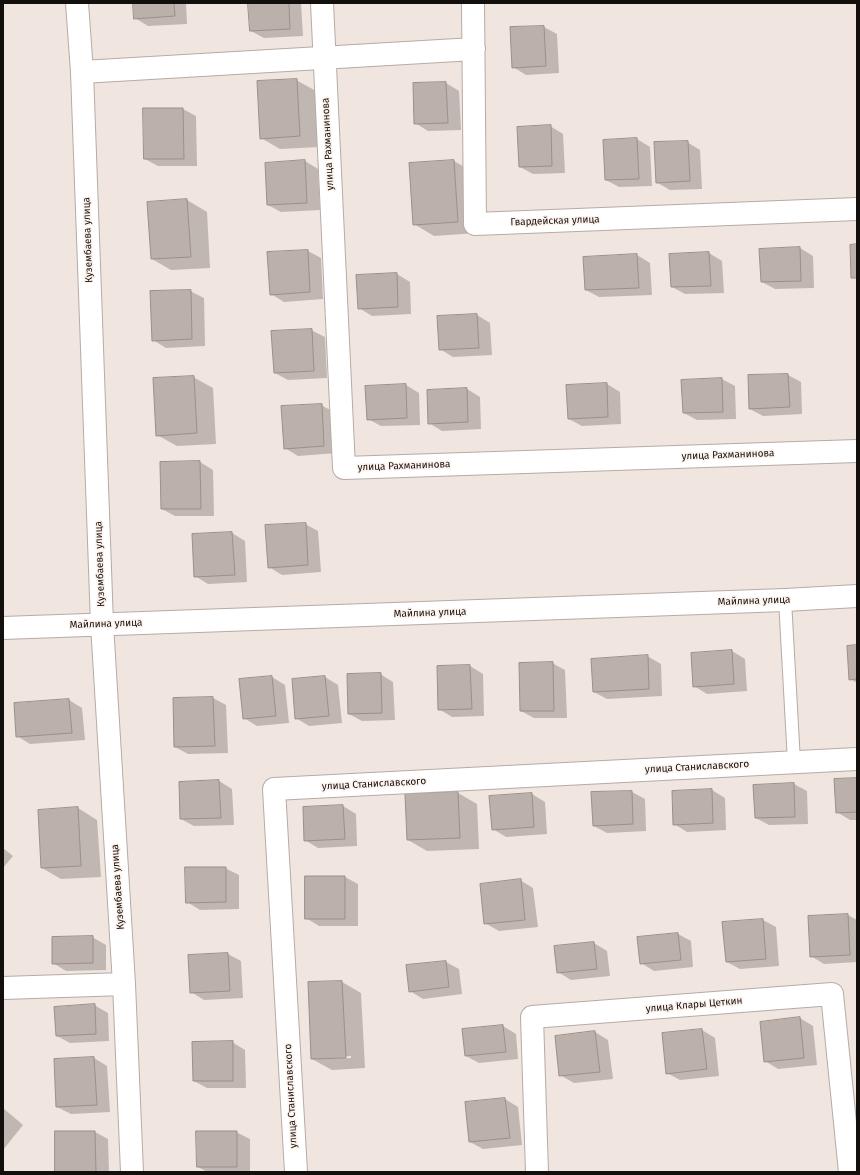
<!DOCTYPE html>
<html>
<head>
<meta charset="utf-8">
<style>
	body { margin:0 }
	#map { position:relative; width:860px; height:1175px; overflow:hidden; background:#f0e5df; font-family:"Fira Sans",sans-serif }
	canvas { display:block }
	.frame { position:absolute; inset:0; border:4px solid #130f0d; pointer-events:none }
</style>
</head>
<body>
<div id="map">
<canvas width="860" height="1175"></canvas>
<div class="frame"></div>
</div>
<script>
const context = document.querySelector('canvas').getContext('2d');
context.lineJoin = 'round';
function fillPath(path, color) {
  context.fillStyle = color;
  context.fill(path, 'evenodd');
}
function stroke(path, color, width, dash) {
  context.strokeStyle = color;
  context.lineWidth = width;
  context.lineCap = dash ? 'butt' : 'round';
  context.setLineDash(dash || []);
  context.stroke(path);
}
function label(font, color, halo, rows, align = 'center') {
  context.font = font + ' "Fira Sans",sans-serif';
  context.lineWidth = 3;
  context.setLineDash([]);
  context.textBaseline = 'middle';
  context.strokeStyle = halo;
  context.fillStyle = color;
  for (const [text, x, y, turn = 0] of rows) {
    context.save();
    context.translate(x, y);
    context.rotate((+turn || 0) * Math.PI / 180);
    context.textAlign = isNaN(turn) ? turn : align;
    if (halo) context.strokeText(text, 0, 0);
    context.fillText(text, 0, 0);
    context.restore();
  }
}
const shadow = new Path2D(`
	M134,3H186L187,24L148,26L135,18Z
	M249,3H301L303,36L264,38L251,31Z
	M544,27L557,34L559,73L526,75L513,67L511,28Z
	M296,80L316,91L319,147L280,149L261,138Z
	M446,83L459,91L461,130L428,131L415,123Z
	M183,109L196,116L197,166H158L145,159Z
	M550,126L563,134L565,173L533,174L520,167Z
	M637,139L650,147L652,186L619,187L606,180Z
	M687,142L700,150L702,189L670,190L656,182Z
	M305,161L318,169L320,210L281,212L268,205Z
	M454,161L473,172L477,233L434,236L414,224Z
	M187,200L207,212L210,268L171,270L152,259L148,203Z
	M800,248L813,256L814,288L775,289L762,282Z
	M308,251L321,258L323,299L284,302L271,294Z
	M709,253L722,261L724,293L685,294L672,287L670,255Z
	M637,255L650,263L652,295L599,297L586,290Z
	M397,274L410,282L411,314L372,316L359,308Z
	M190,291L204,298L205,346L166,348L153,340Z
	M477,315L490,323L492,355L453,357L440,349L438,317Z
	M311,330L325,337L327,378L288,380L275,373Z
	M788,375L801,382L802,414L763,416L750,409Z
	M193,377L213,388L216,444L177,446L157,435Z
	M722,379L735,386L736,419L697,420L684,413Z
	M607,384L620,392L621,424L582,426L569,419Z
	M406,385L419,393L420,425L381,426L368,419Z
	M467,389L480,397L481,429L442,431L429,423Z
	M321,405L334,412L337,453L298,456L285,448Z
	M200,462L213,470L214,516H175L162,509L161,463Z
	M305,524L318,531L321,572L282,575L269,567Z
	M232,533L245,541L247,582L208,584L195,576Z
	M857,646V683L850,679Z
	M732,651L745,659L747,691L707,694L694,686Z
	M647,656L661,664L662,696L607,699L594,692Z
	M552,663L565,670L567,718H534L521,711Z
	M470,666L483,674L484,716L452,717L439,709Z
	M380,674L393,682L395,720L362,721L349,714Z
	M272,677L285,685L289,723L257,726L244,718Z
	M325,677L338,685L342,723L309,726L296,718Z
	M213,698L226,705L228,753L188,754L175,747Z
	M69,700L82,708L85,740L30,744L17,736Z
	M857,779V820H850L837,812Z
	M219,781L232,789L234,825L194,826L181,819Z
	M794,784L807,791L808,824L769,825L756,818Z
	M712,790L725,798L726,830L687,832L674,824Z
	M632,792L645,799L646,831L607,833L594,826Z
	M458,793L477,804L479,849L427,851L408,840Z
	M532,794L545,802L547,834L506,837L493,829Z
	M343,806L356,814L357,846L318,848L305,840Z
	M78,808L97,820L101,877L61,879L42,868Z
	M3,848L13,856L3,868Z
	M225,868L239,875V909L200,910L187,902Z
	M345,877L358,884V926H319L306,918Z
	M520,880L533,888L538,927L499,931L485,923Z
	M848,915L857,920V962L824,964L811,956Z
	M763,920L776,927L779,966L740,969L727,962Z
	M678,934L691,941L693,967L654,971L641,963Z
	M92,937L106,945V970L66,971L53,963Z
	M594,943L607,951L610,976L571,980L558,972Z
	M228,954L241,961L243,998L204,1000L191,992Z
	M446,962L459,969L462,994L423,999L410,991Z
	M342,982L361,993L365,1068L332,1070L312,1059ZM351,1056V1058L330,1059V1057Z
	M94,1005L108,1013L109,1041L70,1043L57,1036Z
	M800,1018L813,1026L817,1065L778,1069L765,1061Z
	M503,1026L516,1034L518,1059L479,1063L466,1056Z
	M702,1030L715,1038L719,1076L680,1080L667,1073L663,1034Z
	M595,1032L608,1040L613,1079L574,1083L560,1075Z
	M232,1042L245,1050L246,1088H207L194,1081Z
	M94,1058L107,1066L110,1112L71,1114L57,1107Z
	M505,1099L518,1107L522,1145L483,1149L470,1142L466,1103Z
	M3,1108L23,1125L3,1150Z
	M95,1132L108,1139L109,1172H56Z
	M236,1132L250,1139V1172H207L198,1167Z`);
const building = new Path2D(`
	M133,3H174L175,16L134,19Z
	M248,3H289L290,29L250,31Z
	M544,26L546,66L512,68L510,27Z
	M297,79L300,136L260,139L257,81Z
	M446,82L448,123L414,124L413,83Z
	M143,108H183L184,159H144Z
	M551,125L552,166L519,167L517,127Z
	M637,138L639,179L605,180L603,140Z
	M688,141L690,181L656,183L654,142Z
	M305,160L307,203L267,205L265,163Z
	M454,160L458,222L413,225L409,163Z
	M187,199L191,257L151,259L147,202Z
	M857,244V278H851L850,245Z
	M800,247L801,281L761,282L759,249Z
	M308,250L310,292L270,295L267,252Z
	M709,252L711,286L671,287L669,254Z
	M637,254L639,288L585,290L583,257Z
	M397,273L398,307L358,309L356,275Z
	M191,290L192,339L152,341L150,291Z
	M477,314L479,348L439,350L437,316Z
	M312,329L314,371L274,373L271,331Z
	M788,374L790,407L749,409L748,375Z
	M194,376L197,433L156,436L153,378Z
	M722,378L723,412L683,413L681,380Z
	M607,383L608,417L568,419L566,385Z
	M406,384L407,418L367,420L365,386Z
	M467,388L468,422L428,424L427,390Z
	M322,404L324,446L284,449L281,406Z
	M200,461L201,509H161L160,462Z
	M306,523L308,565L268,568L265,525Z
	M232,532L235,575L194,577L192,534Z
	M857,645V679L849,680L847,646Z
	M732,650L734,684L693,687L691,653Z
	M648,655L649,689L593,692L591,659Z
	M553,662L554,711H520L519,663Z
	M470,665L472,709L438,710L437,666Z
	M381,673L382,713L348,714L347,674Z
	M272,676L276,716L243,719L239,679Z
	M325,676L329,716L295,719L292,679Z
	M213,697L215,746L174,747L173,698Z
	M69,699L72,733L16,737L14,703Z
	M857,778V812L836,813L834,779Z
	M219,780L221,818L180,819L179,782Z
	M794,783L795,817L755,818L753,785Z
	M712,789L713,823L673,825L672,791Z
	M632,791L633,824L593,826L591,792Z
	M458,792L460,838L407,840L405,794Z
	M532,793L534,827L492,830L489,796Z
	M343,805L345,839L304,841L303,807Z
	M78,807L81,866L41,868L38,810Z
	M185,867H226V902L186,903Z
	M305,876H345V919H305Z
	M521,879L525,920L484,924L480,884Z
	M848,914L850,955L810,957L808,916Z
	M763,919L766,959L726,962L722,922Z
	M678,933L681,960L640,964L637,937Z
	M93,936V963L52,964V937Z
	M594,942L597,969L557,973L554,946Z
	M228,953L230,991L190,993L188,955Z
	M446,961L449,987L409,992L406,965Z
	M342,981L346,1058L311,1059L308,982Z
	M95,1004L96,1034L56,1036L54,1007Z
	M800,1017L804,1058L764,1062L760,1022Z
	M503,1025L506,1052L465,1056L462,1029Z
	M702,1029L707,1069L666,1074L662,1033Z
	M595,1031L600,1072L559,1076L555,1036Z
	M233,1041V1081H193L192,1042Z
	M94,1057L97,1105L56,1107L54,1059Z
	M505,1098L510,1138L469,1142L465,1102Z
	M55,1131H95L96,1172H55Z
	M196,1131H237V1167H197Z`);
const service = new Path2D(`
	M785,600L794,762`);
const minor = new Path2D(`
	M322,3L344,468L857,451
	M473,3L475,224L857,209
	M82,72L474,49
	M102,624L124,984L132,1172
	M3,988L124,984
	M296,1172L274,789L857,759
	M537,1172L532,1017L832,994L850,1172`);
const tertiary = new Path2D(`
	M77,3L82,72L102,624`);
const secondary = new Path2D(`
	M3,628L785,600L857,596`);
const streetNames = [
	["улица Рахманинова",328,144,-93],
	["Гвардейская улица",555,221,-2],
	["Кузембаева улица",88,240,-92],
	["улица Рахманинова",728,455,-2],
	["улица Рахманинова",404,466,-2],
	["Кузембаева улица",100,564,-92],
	["Майлина улица",754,601,-2],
	["Майлина улица",430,613,-2],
	["Майлина улица",106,624,-2],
	["улица Станиславского",697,767,-3],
	["улица Станиславского",374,784,-3],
	["Кузембаева улица",118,887,-94],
	["улица Клары Цеткин",694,1005,-5],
	["улица Станиславского",291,1096,-93]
];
fillPath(shadow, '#0003');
fillPath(building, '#bbb0aa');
stroke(building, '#9a8f8a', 1);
stroke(service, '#b6aba5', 14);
stroke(minor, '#b6aba5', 24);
stroke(tertiary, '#b6aba5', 24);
stroke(secondary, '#b6aba5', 24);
stroke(service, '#fff', 12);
stroke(minor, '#fff', 22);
stroke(tertiary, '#fff', 22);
stroke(secondary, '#fff', 22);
label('10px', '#130f0d', '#fef2ec', streetNames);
</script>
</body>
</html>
